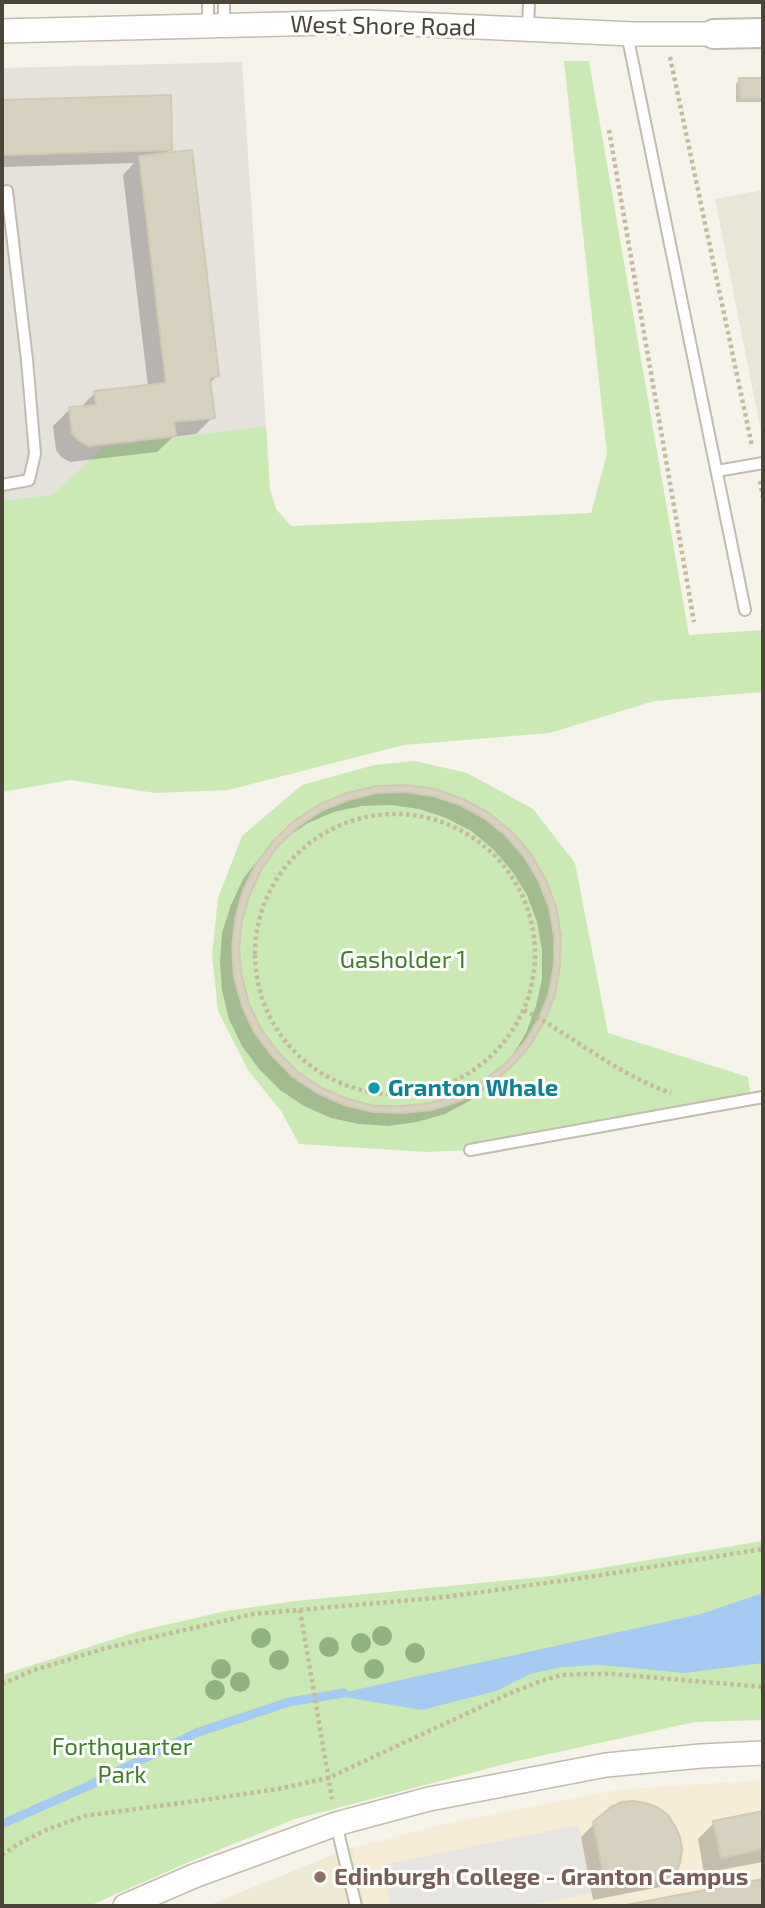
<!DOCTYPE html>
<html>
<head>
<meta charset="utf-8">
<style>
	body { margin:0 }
	#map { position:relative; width:765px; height:1908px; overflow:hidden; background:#f5f3ea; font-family:"Exo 2",sans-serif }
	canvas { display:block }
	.frame { position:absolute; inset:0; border:4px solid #4a4538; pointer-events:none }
</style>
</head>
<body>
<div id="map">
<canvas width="765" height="1908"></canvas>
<div class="frame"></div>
</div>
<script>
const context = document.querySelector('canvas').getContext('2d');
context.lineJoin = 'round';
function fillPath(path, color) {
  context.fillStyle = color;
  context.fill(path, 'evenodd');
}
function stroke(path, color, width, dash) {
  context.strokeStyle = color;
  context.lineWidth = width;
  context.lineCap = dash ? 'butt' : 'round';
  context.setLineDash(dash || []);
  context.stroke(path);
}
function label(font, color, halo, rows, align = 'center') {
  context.font = font + ' "Exo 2",sans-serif';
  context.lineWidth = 6;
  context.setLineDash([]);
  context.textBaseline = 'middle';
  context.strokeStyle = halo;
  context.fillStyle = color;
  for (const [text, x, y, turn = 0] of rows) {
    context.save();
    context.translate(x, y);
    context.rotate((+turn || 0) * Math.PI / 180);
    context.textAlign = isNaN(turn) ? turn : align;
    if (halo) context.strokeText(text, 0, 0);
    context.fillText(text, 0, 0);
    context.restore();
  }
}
const residential = new Path2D(`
	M763,190V442L715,199Z`);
const commercial = new Path2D(`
	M763,1780V1906H365L353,1848L449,1823L615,1790Z`);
const industrial = new Path2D(`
	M242,62L270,489L2,511V68Z`);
const education = new Path2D(`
	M353,1847L365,1906H207Z`);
const green = new Path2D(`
	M564,61H589L689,635L763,630V692L654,701L550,733L404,745L228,790L155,793L70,780L2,792V501L52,495L104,447L266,426L270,489L276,509L291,526L591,513L607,454Z
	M415,761L467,773L533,809L575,863L608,1033L748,1077L751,1099L470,1150L427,1152L299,1144L281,1111L248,1070L218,1011L212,955L218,898L242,836L302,785L374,765Z
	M763,1541V1720L695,1722L513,1762L295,1819L194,1860L89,1906H2V1675L139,1631L226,1611L295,1601L552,1576Z`);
const parking = new Path2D(`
	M578,1825L592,1893L526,1906H391L382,1865Z`);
const water = new Path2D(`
	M763,1593V1663L684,1673L601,1665L562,1667L530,1674L496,1691L422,1710L332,1695L701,1614Z`);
const shadow = new Path2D(`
	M740,80H763V102H736V84Z
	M169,97L171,149L165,155L217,376L209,384L213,417L196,434L173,437L157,452L70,462L61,457L56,450L53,426L70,409L80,408L95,393L148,387L123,175L134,163L2,167V102Z
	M406,787L462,800L511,833L554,908L559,966L543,1021L508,1068L494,1082L471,1100L445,1114L417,1122L388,1126L359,1124L331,1118L304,1106L280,1090L259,1069L242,1046L229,1019L222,991L220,962L222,933L231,905L243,879L261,856L296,821L348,794ZM391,805L419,809L446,818L471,831L493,849L512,871L527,895L537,922L542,950V979L536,1006L526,1033L511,1058L501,1069L484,1083L459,1096L432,1104L403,1108L375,1107L347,1101L321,1089L297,1073L276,1054L260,1030L247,1004L240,977L237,949L240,920L248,893L261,867L284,839L308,823L334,812L362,806Z
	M763,1813V1862L704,1873L698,1839L714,1823Z
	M594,1824L673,1874L660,1887L593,1900L581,1837Z
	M763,1881V1906H630Z`);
const stream = new Path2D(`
	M2,1824L88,1786L196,1733L289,1702L344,1693`);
const building = new Path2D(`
	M739,78H763V99H740Z
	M171,95L172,150L2,155V100Z
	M192,150L219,376L210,378L215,418L174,422L176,436L88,446L78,440L72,433L69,407L96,405L94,391L166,383L139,156Z
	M406,785L435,789L463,799L489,813L512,832L531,854L546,880L556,907L561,936L560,966L555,995L544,1022L529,1047L509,1069L486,1087L460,1101L432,1110L402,1113L373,1112L344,1105L317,1093L293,1077L272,1056L254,1032L242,1006L234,977L232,948L235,919L243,890L256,864L274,840L295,820L320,804L347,793L376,786ZM405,792L433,796L460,805L484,818L506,836L525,858L539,882L549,908L554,936V964L549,992L539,1018L524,1043L505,1064L483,1081L458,1094L431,1103L403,1106H375L348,1099L322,1088L298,1072L278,1052L261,1029L249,1004L242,977L239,949L242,921L250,894L262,868L279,845L299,826L323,810L349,800L376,793Z
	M634,1801L645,1803L657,1807L668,1815L675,1826L680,1837L682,1850L680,1863L675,1875L606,1888L593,1822L611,1807L622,1802Z
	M763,1811V1849L721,1858L713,1821Z
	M763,1879V1906H621Z`);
const path = new Path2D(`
	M670,57L752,446
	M609,130L694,622
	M760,481L763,498
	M255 954a140 140 0 1 1 280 0a140 140 0 1 1-280 0Z
	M524,1010C573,1036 618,1075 671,1093
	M300,1610L332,1799
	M2,1684L34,1670L103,1649L253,1614L446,1597L589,1577L763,1549
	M2,1855L18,1844L46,1830L84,1816L203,1800L278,1789L328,1778L513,1692L541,1681L562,1675L584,1674H612L648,1677L763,1687`);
const service = new Path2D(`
	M208,2V26
	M224,2V26
	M528,30L529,2
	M627,34L745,610
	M717,471L763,463
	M2,485L29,480L35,454L27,360L7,191
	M470,1150L763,1097
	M336,1824L356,1906`);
const minor = new Path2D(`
	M2,31L366,22L633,34H714
	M125,1906L194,1876L336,1824L429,1799L606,1765L701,1756L763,1753`);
const tertiary = new Path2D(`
	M714,34L763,33`);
const trees = [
	[382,1636],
	[261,1638],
	[361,1643],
	[329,1647],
	[415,1653],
	[279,1660],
	[221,1669],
	[374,1669],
	[240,1682],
	[215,1690]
];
const markers = [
	[374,1088,7,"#0f9aa8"],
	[320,1877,7,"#8d6e63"]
];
const streetNames = [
	["West Shore Road",383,26,1]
];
const parkNames = [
	["Gasholder 1",403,960],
	["Forthquarter",122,1747],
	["Park",122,1775]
];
const cultureNames = [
	["Granton Whale",388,1088]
];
const educationNames = [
	["Edinburgh College - Granton Campus",334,1877]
];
fillPath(residential, '#e9e6d8');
fillPath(commercial, '#f7edd6');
fillPath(industrial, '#e5e2db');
fillPath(education, '#efead4');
fillPath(green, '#cbeab3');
fillPath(parking, '#e7e5e2');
fillPath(water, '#a6cbf2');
fillPath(shadow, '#0003');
stroke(stream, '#a6cbf2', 9);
fillPath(building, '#d7d1bf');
stroke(building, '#d2c9b2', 2);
stroke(service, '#c1bcac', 14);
stroke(minor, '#c1bcac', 26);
stroke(tertiary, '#c1bcac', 32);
stroke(path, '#c3ba9d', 4.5, [3.5, 3.5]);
stroke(service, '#fff', 10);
stroke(minor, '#fff', 23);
stroke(tertiary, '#fff', 28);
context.fillStyle = '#91b380';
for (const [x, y] of trees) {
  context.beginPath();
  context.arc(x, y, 10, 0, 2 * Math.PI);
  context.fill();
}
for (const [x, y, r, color] of markers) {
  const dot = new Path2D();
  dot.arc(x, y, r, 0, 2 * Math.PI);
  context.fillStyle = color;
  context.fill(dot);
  stroke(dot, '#fff', 2.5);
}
label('24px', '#4a4538', '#fff', streetNames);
label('24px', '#3f7e29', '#fff', parkNames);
label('bold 24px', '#0d838f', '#fff', cultureNames, 'left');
label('bold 24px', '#785e54', '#fff', educationNames, 'left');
</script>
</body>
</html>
